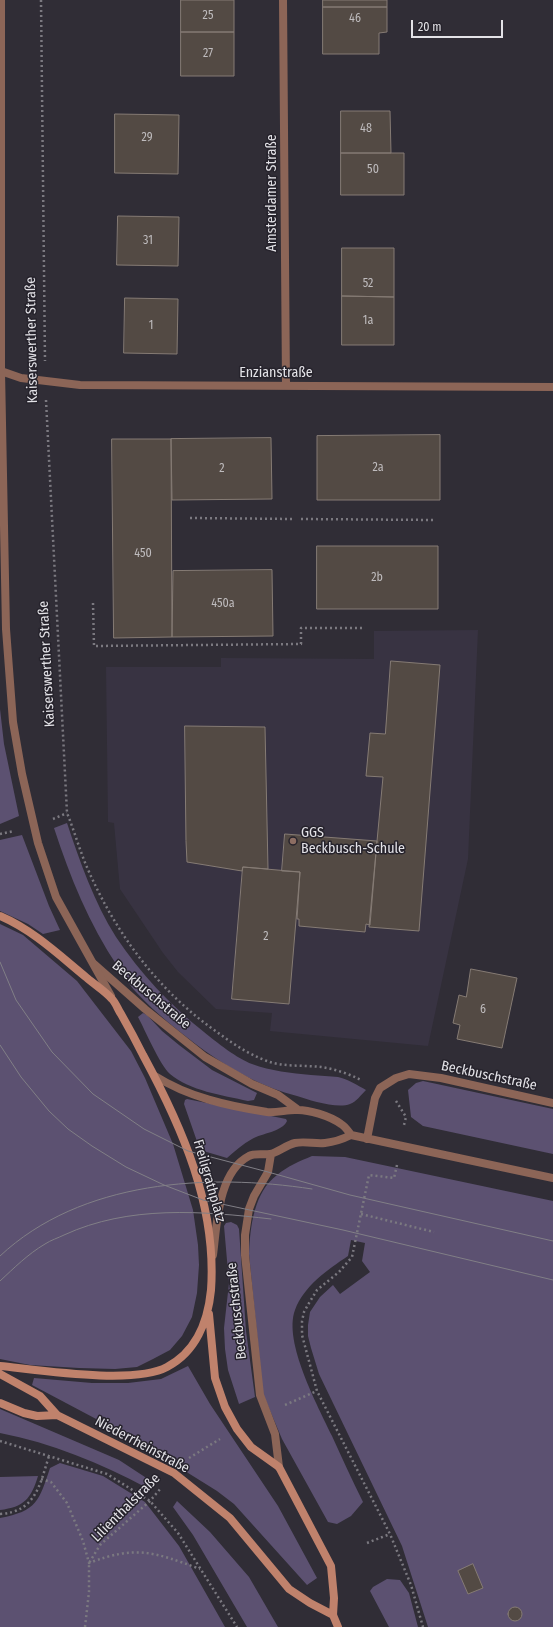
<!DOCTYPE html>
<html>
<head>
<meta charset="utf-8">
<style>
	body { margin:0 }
	#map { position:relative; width:553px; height:1627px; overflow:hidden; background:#302d36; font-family:"Fira Sans Condensed",sans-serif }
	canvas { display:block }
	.scale { position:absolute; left:411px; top:20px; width:92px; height:18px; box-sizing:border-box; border:2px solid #e3e2e7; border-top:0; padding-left:5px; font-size:12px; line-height:14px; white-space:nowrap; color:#e3e2e7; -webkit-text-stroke:3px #26232c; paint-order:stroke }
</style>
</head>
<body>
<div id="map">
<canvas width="553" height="1627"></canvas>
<div class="scale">20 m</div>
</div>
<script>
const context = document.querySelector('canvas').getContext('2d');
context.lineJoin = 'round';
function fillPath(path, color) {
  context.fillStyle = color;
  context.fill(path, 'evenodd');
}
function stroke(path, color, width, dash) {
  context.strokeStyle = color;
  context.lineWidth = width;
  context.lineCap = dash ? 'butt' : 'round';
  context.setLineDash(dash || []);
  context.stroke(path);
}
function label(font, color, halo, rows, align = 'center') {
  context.font = font + ' "Fira Sans Condensed",sans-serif';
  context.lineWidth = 3;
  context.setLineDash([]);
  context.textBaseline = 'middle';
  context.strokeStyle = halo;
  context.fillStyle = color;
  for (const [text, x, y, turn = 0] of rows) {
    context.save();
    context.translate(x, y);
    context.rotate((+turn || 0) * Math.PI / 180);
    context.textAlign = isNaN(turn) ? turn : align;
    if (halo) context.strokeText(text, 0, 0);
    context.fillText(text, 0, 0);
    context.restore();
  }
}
const built = new Path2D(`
	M478,630L468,859L428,1046L270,1031L272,1013L216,1009L178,972L163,953L120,889L114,823L108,822L106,667H221V658L374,659V631Z`);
const green = new Path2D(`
	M0,709L4,744L19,816L0,824Z
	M67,823C80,862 94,902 116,937C140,973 170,1005 204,1032C216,1042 238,1059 252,1064C271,1071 291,1073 311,1075C320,1076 330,1076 338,1077C348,1079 357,1085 366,1090C361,1095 356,1102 350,1104C337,1109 309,1100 297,1096C264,1088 232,1070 205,1051C181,1033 156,1014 136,992C129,985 124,975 118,967C89,924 70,877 54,828Z
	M22,835L49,906L60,930L43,934L28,924L0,911V840Z
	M0,924L23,935L77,981L131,1051L145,1078L173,1144L193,1210L198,1245L199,1265L197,1293L192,1317L182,1336L170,1350L153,1359L137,1367L115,1369L79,1368L30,1365L0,1359Z
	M143,1013L147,1015L162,1031L179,1045L212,1070L257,1093L254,1100L248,1101C222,1095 190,1091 170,1074C160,1065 145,1030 138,1017Z
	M423,1081L553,1109V1154L423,1126L411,1117L408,1090L416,1083Z
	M187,1099L286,1119L287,1121C282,1132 262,1133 252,1139C243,1144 235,1151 227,1158L200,1150L184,1104L185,1100Z
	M312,1156L345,1157L553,1201V1627H428L402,1546L319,1374L311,1348L308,1336V1325L310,1312L320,1297L333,1285L340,1294L370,1272L362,1261L365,1243L351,1240L348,1256C327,1270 304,1286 295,1310C283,1342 318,1406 332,1436C342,1458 352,1480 363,1502L351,1516L337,1524L328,1522L282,1439L263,1394L249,1254C250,1227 254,1192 277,1175C288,1166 300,1161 312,1156Z
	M231,1222L237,1225L239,1229L246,1331L255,1397L239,1404L228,1370L225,1349L224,1328L229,1283L224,1226L226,1223Z
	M188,1366L210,1404L278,1506L317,1578L307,1585L234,1504L217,1491L132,1438L32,1385L34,1378L92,1383H128L161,1379Z
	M0,1409L119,1460L151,1481L147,1488C100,1463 52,1443 0,1433Z
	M60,1463L103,1476L145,1502L179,1546L225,1627H0V1518C37,1511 39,1501 50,1468Z
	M38,1476C31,1499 24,1507 0,1510V1477Z
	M177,1501L210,1532L249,1577L278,1627H247L193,1535L173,1507Z
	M387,1579L400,1580L409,1593L418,1627H389L370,1591L373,1587Z`);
const building = new Path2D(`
	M181,0H234V32H181Z
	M323,0H387V7H323Z
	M323,7H387V32L379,33V54H323Z
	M181,32H234V76H181Z
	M341,111H390L391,153H341Z
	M115,114L179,115L178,174L115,173Z
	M341,153H404V195H341Z
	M118,216L179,217L178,266L117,265Z
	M342,248H394V297L342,296Z
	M342,296L394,297V345H342Z
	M125,298L178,299L177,354L124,353Z
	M440,435V500H317V436Z
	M271,438L272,499L172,500L171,439Z
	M112,439H171L172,637L114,638Z
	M317,546H438V609H317Z
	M272,570L273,636L172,637L173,571Z
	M391,661L440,665L419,931L369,927L383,777L366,776L370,733L385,734Z
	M185,726L265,727L268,869L243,867L242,871L187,862L186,841Z
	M285,834L377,841L370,925L366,924L365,932L299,926V919H297L300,872L282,871Z
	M243,867L300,872L289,1004L232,999Z
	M471,969L517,978L502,1048L457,1039L460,1025L453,1023L459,995L466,997Z
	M473,1564L483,1588L468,1594L458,1571Z
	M508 1614a7 7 0 1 1 14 0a7 7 0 1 1-14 0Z`);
const path = new Path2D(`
	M41,0L45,361
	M46,400L67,813C74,830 79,848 86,865C113,928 153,985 210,1027C228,1040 245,1053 267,1061C283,1067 303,1065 321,1067C335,1069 349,1074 361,1080
	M190,518L295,519
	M301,519L435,520
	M93,603L94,646L301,644V628H365
	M53,819L67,813
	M0,834L14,831
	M396,1101L406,1117L404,1125
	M397,1165L394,1178L369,1175L352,1257L339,1272L317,1290L309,1303L304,1312L302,1321V1335L317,1391L390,1534L411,1585L423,1627
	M361,1214L434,1232
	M285,1405L317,1391
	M0,1441L107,1474L150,1501L178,1533L237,1627
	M189,1458L220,1439
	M41,1479L51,1482L67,1503L83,1541L89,1563C136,1545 154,1552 200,1569
	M0,1514C36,1512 40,1484 49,1456
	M367,1543L390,1534
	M85,1627L89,1592V1563L100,1545L150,1501L161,1488`);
const minor = new Path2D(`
	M283,0L286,386
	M1,371L21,378L80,385L553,387
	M94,964L145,1009L205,1057L252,1084L278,1095L297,1109
	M155,1076C188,1097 228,1106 267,1112C276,1113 286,1110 295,1110C308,1109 330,1116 341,1124C345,1126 348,1131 351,1135
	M367,1139L375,1098L380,1088L396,1078L409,1074L441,1078L553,1103
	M271,1154L268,1172L254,1196L249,1209L245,1235V1255L260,1395L275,1434L279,1467
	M213,1255C217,1224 218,1172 249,1156C254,1153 263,1155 270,1154C277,1153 286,1145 295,1143C305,1141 315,1144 325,1143C334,1142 343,1139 351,1135L553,1178`);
const tertiary = new Path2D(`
	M1,0V371L6,629L13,722L22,774L38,843L56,897L111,996`);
const secondary = new Path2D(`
	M0,916C33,930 60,956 87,978C95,985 105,991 112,999C116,1003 118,1010 121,1014C129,1028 136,1041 143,1055C182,1127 217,1206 211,1290C208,1321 196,1352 167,1367C134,1385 39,1370 0,1366
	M209,1314L215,1378L225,1407L237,1429L251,1447L279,1467L331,1566L334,1598L333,1615L338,1627
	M0,1374L40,1396L57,1415L174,1473L230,1518L289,1589L310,1603L333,1615
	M0,1403L24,1413L37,1416L57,1415`);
const tram = new Path2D(`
	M0,962L16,1000L52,1052L93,1094L144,1129L188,1151L268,1172L350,1195L553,1241
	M0,1045L21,1077L49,1111L68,1129L92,1146L126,1167L164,1185L203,1200L343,1230L553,1280
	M0,1256C81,1180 208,1173 312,1189
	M0,1281C14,1268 28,1254 45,1244C51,1240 58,1238 64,1235C129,1205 202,1211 271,1219`);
const markers = [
	[293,841,4,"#8d6e63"]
];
const numberNames = [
	["25",208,16],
	["46",355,19],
	["27",208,54],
	["48",366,129],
	["29",147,138],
	["50",373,170],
	["31",148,241],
	["52",368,284],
	["1a",368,321],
	["1",151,326],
	["2a",378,468],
	["2",222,469],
	["450",143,554],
	["2b",377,578],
	["450a",223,604],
	["2",266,937],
	["6",483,1010]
];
const streetNames = [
	["Amsterdamer Straße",272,193,-90],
	["Kaiserswerther Straße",32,340,-91],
	["Enzianstraße",276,373],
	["Kaiserswerther Straße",47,664,-93],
	["Beckbuschstraße",151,995,40],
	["Beckbuschstraße",489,1076,12],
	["Freiligrathplatz",209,1181,74],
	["Beckbuschstraße",237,1311,-96],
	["Niederrheinstraße",142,1445,28],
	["Lilienthalstraße",126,1508,-45]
];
const poiNames = [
	["GGS",301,833],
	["Beckbusch-Schule",301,849]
];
fillPath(built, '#383342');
fillPath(green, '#5c5171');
fillPath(building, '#534a44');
stroke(building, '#857b74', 1);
stroke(path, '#7b7980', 2.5, [2, 3]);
stroke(minor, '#8c6557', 8);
stroke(tertiary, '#8c6557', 8);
stroke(secondary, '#c0826c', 8);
stroke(tram, '#817f86', 1);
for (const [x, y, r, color] of markers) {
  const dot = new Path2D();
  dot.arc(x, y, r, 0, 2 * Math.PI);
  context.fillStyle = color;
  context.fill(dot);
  stroke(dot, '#26232c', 1.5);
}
label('12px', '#bfbcbe', null, numberNames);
label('14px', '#e3e2e7', '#26232c', streetNames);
label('14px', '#e3e2e7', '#26232c', poiNames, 'left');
</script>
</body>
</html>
